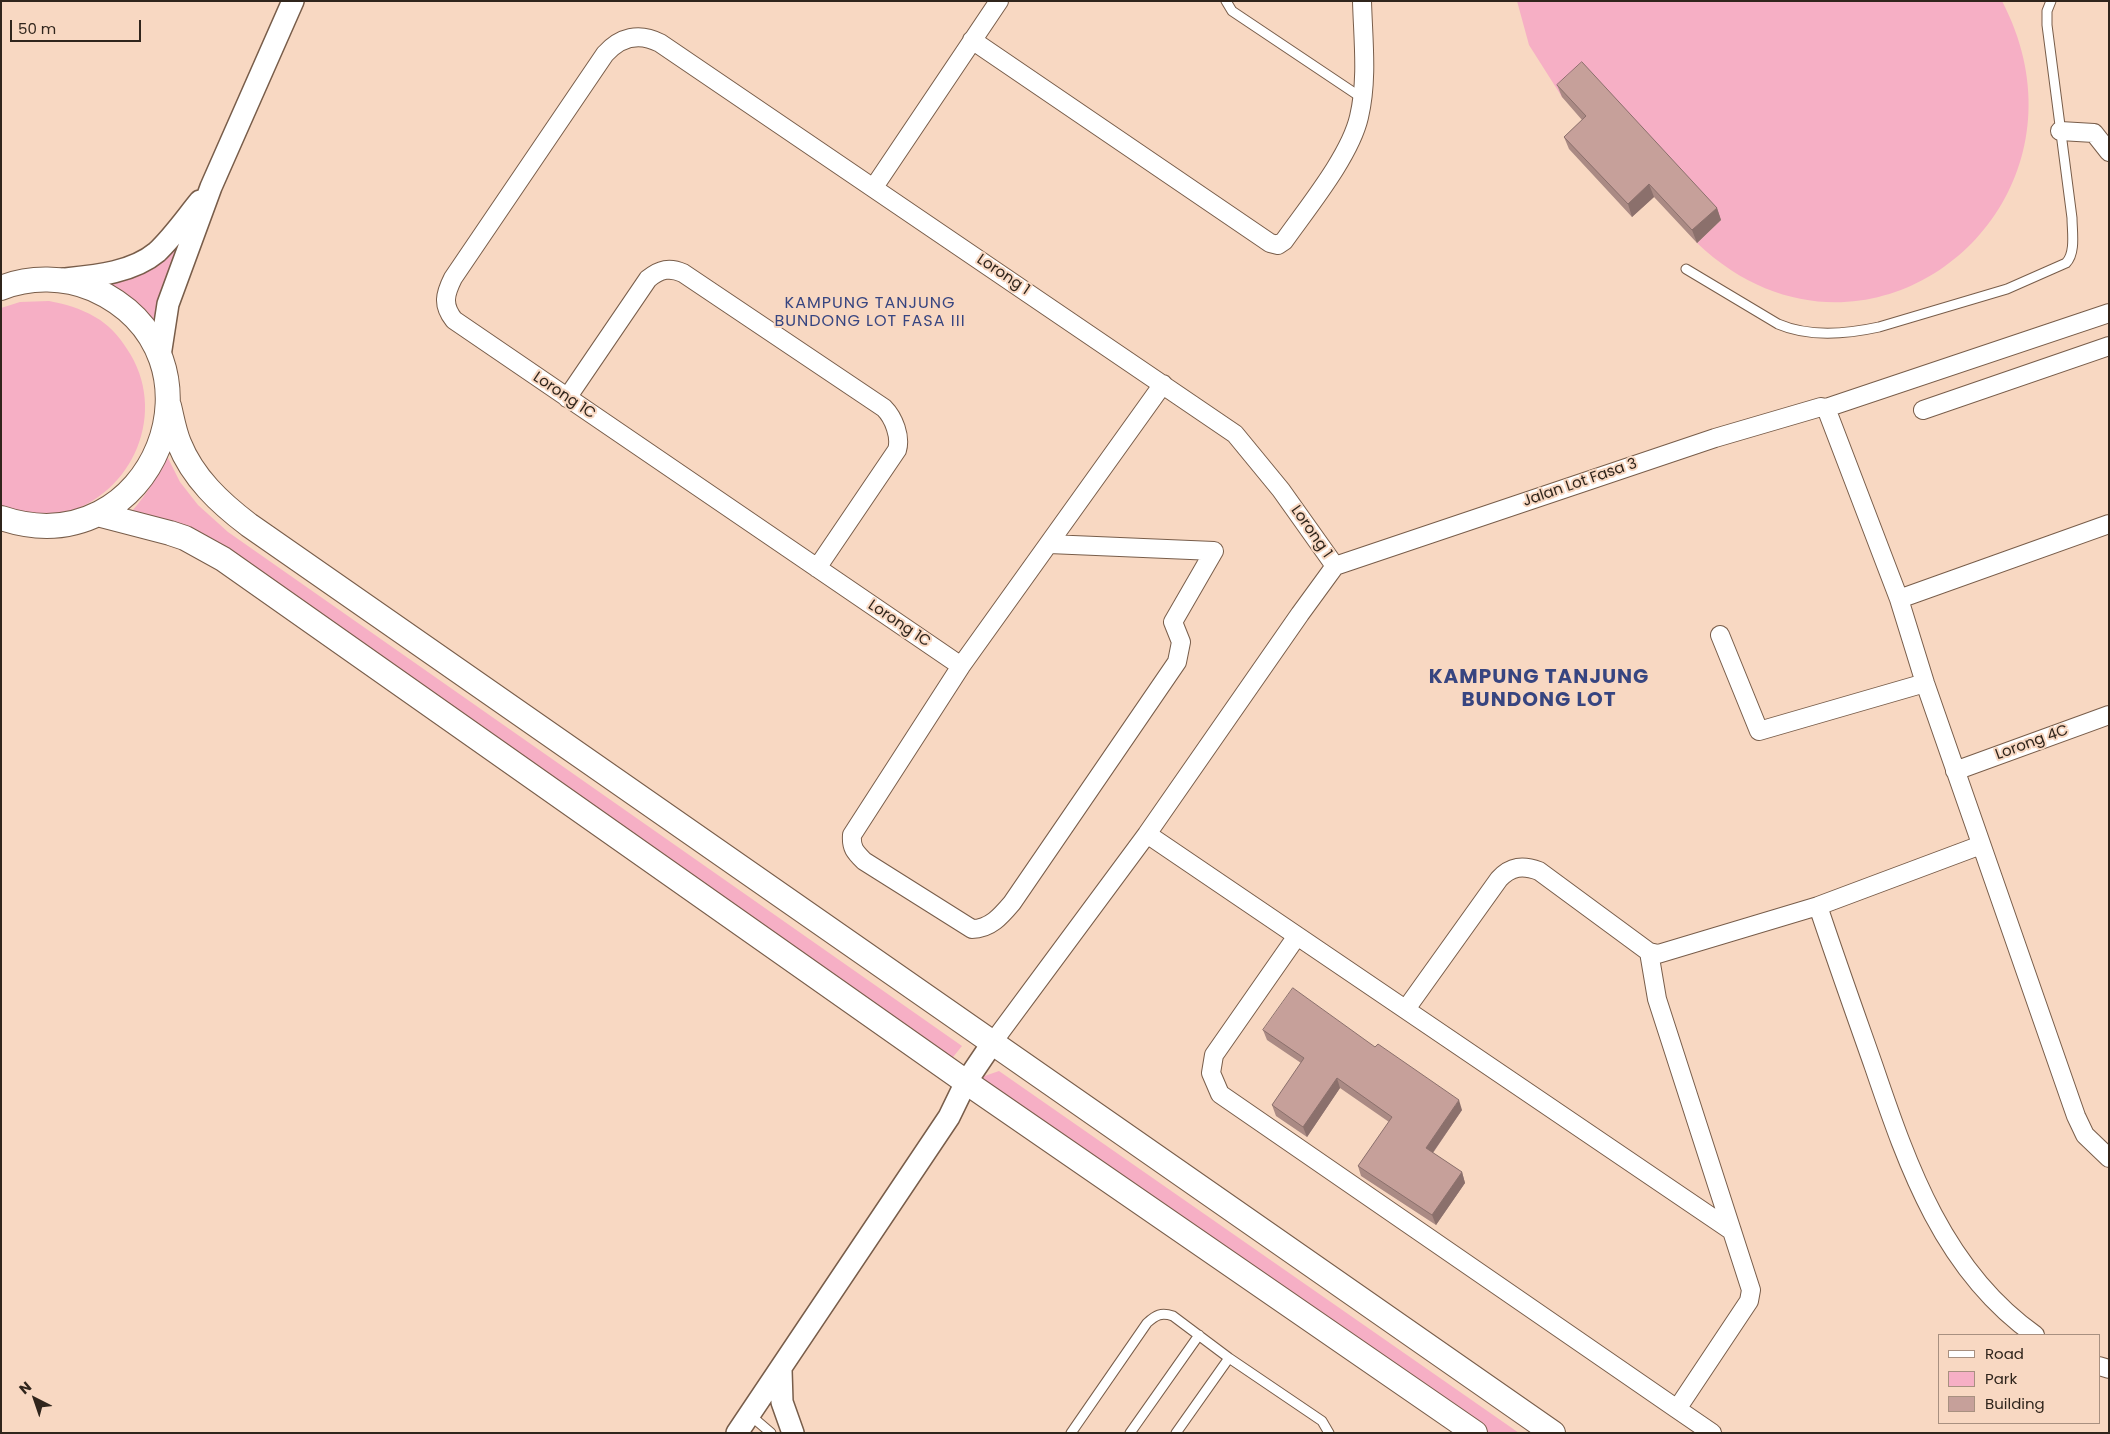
<!DOCTYPE html>
<html>
<head>
<meta charset="utf-8">
<style>
	body { margin:0 }
	#map { position:relative; width:2110px; height:1434px; overflow:hidden; background:#f8d8c2; font-family:Poppins,sans-serif }
	canvas { display:block }
	.frame { position:absolute; inset:0; border:2px solid #30251c; pointer-events:none }
	.legend { position:absolute; left:1938px; top:1334px; width:162px; height:90px; box-sizing:border-box; background:#f8d8c2; border:1px solid #a89080; margin:0; padding:6px 9px; list-style:none; font-size:15px; color:#30251c }
	.legend li { display:flex; align-items:center; gap:10px; height:25px }
	.legend b { width:25px; border:1px solid #a89080 }
	.north { position:absolute; left:10px; top:1374px; width:50px; height:50px; -webkit-text-stroke:4px #f8d8c2; paint-order:stroke; rotate:319deg; font-size:14px; font-weight:700; line-height:20px; text-align:center; color:#30251c }
	.north::after { content:''; display:block; margin:auto; width:18px; height:22px; background:#30251c; clip-path:polygon(50% 0,100% 100%,50% 72%,0 100%) }
	.scale { position:absolute; left:10px; top:20px; width:131px; height:22px; box-sizing:border-box; border:2px solid #30251c; border-top:0; padding-left:6px; font-size:15px; line-height:18px; white-space:nowrap; color:#30251c; -webkit-text-stroke:4px #f8d8c2; paint-order:stroke }
</style>
</head>
<body>
<div id="map">
<canvas width="2110" height="1434"></canvas>
<div class="frame"></div>
<ul class="legend">
<li><b style="height:6px;background:#fff"></b>Road</li>
<li><b style="height:14px;background:#f6afc5"></b>Park</li>
<li><b style="height:14px;background:#c6a09a"></b>Building</li>
</ul>
<div class="north">N</div>
<div class="scale">50 m</div>
</div>
<script>
const context = document.querySelector('canvas').getContext('2d');
context.lineJoin = 'round';
function fillPath(path, color) {
  context.fillStyle = color;
  context.fill(path, 'evenodd');
}
function stroke(path, color, width, dash) {
  context.strokeStyle = color;
  context.lineWidth = width;
  context.lineCap = dash ? 'butt' : 'round';
  context.setLineDash(dash || []);
  context.stroke(path);
}
function label(font, color, halo, rows, align = 'center') {
  context.font = font + ' Poppins,sans-serif';
  context.lineWidth = 4;
  context.setLineDash([]);
  context.textBaseline = 'middle';
  context.strokeStyle = halo;
  context.fillStyle = color;
  for (const [text, x, y, turn = 0] of rows) {
    context.save();
    context.translate(x, y);
    context.rotate((+turn || 0) * Math.PI / 180);
    context.textAlign = isNaN(turn) ? turn : align;
    if (halo) context.strokeText(text, 0, 0);
    context.fillText(text, 0, 0);
    context.restore();
  }
}
const green = new Path2D(`
	M1517,1H2002C2110,208 1866,404 1697,243L1721,220L1562,97L1529,45Z
	M180,241L158,301L152,332L96,285Z
	M49,301C65,304 80,308 95,317C108,324 119,336 127,349C169,411 134,495 62,514C49,517 16,511 1,510V308L20,302Z
	M166,454L180,482L198,505L228,532L962,1046L949,1062L215,551L123,521C144,499 155,482 166,454Z
	M999,1071L1519,1433H1478L973,1080Z`);
const service = new Path2D(`
	M1226,1L1232,11L1362,98
	M1686,269L1778,324C1808,337 1847,334 1879,327L2007,289L2066,263C2076,253 2072,231 2072,218L2047,25V11L2051,1
	M750,1415L771,1433
	M1071,1433L1147,1323C1156,1315 1161,1312 1173,1316L1229,1358L1322,1421L1329,1433
	M1130,1433L1199,1335
	M1176,1433L1229,1358`);
const minor = new Path2D(`
	M972,40L1270,243L1278,245L1284,241C1308,207 1350,156 1359,117C1368,79 1363,39 1362,1
	M2060,131L2094,133L2109,152
	M874,187L999,1
	M567,398L648,279C660,269 670,267 683,273L884,408C894,418 901,437 897,450L817,568
	M1826,408L1899,599L1925,683L2076,1116L2085,1135L2109,1158
	M1923,410L2109,346
	M1049,544L1214,551L1173,622L1181,642L1177,662L1012,903C1001,916 990,929 972,929L864,861C855,852 851,848 852,835L961,666L1163,384
	M1335,566L1715,438L1821,407L1826,408L2109,313
	M1899,599L2109,524
	M1720,635L1759,731L1925,683
	M961,666L454,320C442,305 445,294 453,278L605,54C620,37 639,32 660,43L1235,434L1281,490L1335,566
	M1955,771L2109,715
	M1147,834L1732,1231
	M1818,906C1836,960 1855,1013 1874,1067C1908,1167 1944,1271 2035,1335
	M1297,936L1214,1055L1211,1073L1220,1094L1677,1409L1749,1301L1751,1290L1657,999L1649,952
	M1406,1009L1499,879C1511,866 1523,865 1539,871L1649,952L1658,954L1818,906L1981,845
	M993,1042L1147,834L1300,614L1335,566
	M2099,1366L2109,1369
	M1677,1409L1712,1433`);
const tertiary = new Path2D(`
	M64,279C94,276 132,273 157,252C173,237 186,218 200,201
	M160,356L168,304L211,187L293,1
	M781,1370L782,1402L793,1433
	M737,1433L949,1117L966,1082L993,1042`);
const secondary = new Path2D(`
	M1,288C30,276 65,277 93,289C238,354 153,569 1,518
	M169,406C172,418 174,431 179,443C193,478 220,503 249,525L1553,1433
	M97,514L170,533L185,538L223,559L966,1082L1475,1433`);
const wall = new Path2D(`
	M1557,85L1717,208L1721,220L1697,243L1654,197L1632,217L1569,149L1564,137L1582,120L1562,97Z
	M1263,1030L1462,1110L1433,1153L1462,1172L1465,1183L1436,1225L1361,1176L1358,1166L1389,1122L1340,1088L1307,1137L1276,1116L1272,1105L1301,1063L1267,1040Z`);
const shadedWall = new Path2D(`
	M1649,184L1654,197L1632,217L1628,204Z
	M1717,208L1721,220L1697,243L1692,230Z
	M1337,1078L1340,1088L1307,1137L1303,1127Z
	M1459,1100L1462,1110L1429,1158L1426,1148Z
	M1462,1172L1465,1183L1436,1225L1432,1215Z`);
const building = new Path2D(`
	M1582,62L1717,208L1692,230L1649,184L1628,204L1564,137L1586,116L1557,85Z
	M1293,988L1375,1047L1378,1044L1459,1100L1426,1148L1462,1172L1432,1215L1358,1166L1392,1117L1337,1078L1303,1127L1272,1105L1304,1058L1263,1030Z`);
const streetNames = [
	["Lorong 1",1003,275,34],
	["Lorong 1C",564,396,34],
	["Jalan Lot Fasa 3",1580,483,-19],
	["Lorong 1",1311,532,55],
	["Lorong 1C",899,624,34],
	["Lorong 4C",2032,743,-20]
];
const neighbourhoodNames = [
	["KAMPUNG TANJUNG",870,304],
	["BUNDONG LOT FASA III",870,322]
];
const districtNames = [
	["KAMPUNG TANJUNG",1539,678],
	["BUNDONG LOT",1539,701]
];
fillPath(green, '#f6afc5');
stroke(service, '#785d4a', 11);
stroke(minor, '#785d4a', 20);
stroke(tertiary, '#785d4a', 24);
stroke(secondary, '#785d4a', 26);
stroke(service, '#fff', 9);
stroke(minor, '#fff', 18);
stroke(tertiary, '#fff', 21);
stroke(secondary, '#fff', 24);
fillPath(wall, '#aa8a84');
fillPath(shadedWall, '#8b706c');
fillPath(building, '#c6a09a');
stroke(building, '#8b706c', 1);
label('15px', '#30251c', '#f8d8c2', streetNames);
context.letterSpacing = '1px';
label('16px', '#374580', '#f8d8c2', neighbourhoodNames);
context.letterSpacing = '0px';
context.letterSpacing = '1px';
label('bold 20px', '#374580', '#f8d8c2', districtNames);
context.letterSpacing = '0px';
</script>
</body>
</html>
